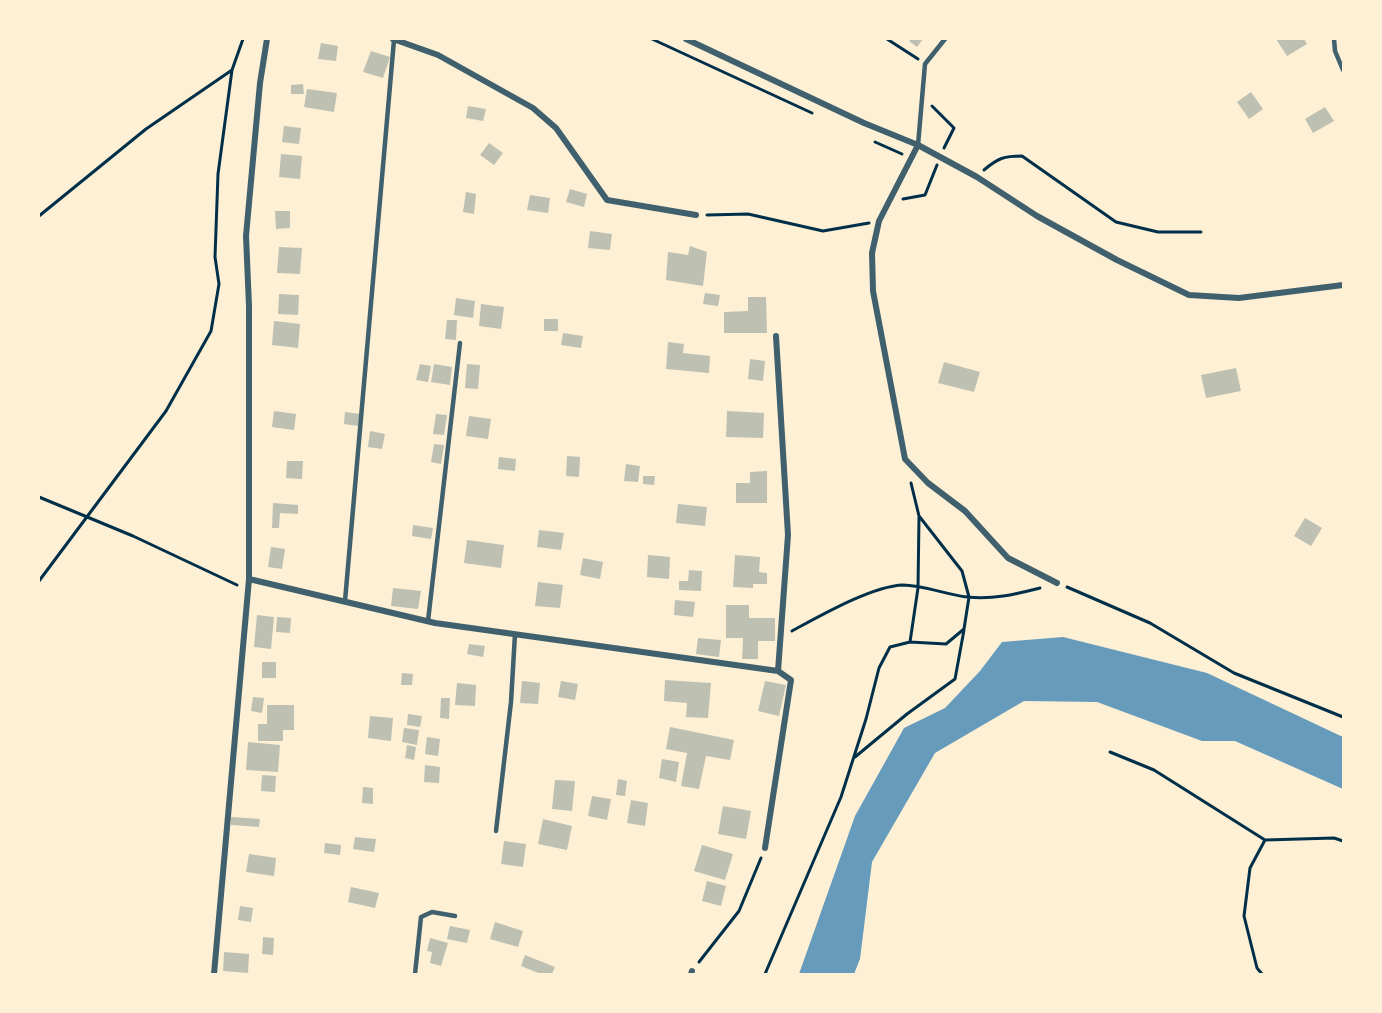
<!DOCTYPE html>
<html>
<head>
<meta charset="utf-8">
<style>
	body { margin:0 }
	#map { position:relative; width:1382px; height:1013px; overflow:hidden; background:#fdf0d5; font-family:"Golos Text",sans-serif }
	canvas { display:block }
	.frame { position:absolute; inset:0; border:40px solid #fdf0d5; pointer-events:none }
</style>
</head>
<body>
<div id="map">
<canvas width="1382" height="1013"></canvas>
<div class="frame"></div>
</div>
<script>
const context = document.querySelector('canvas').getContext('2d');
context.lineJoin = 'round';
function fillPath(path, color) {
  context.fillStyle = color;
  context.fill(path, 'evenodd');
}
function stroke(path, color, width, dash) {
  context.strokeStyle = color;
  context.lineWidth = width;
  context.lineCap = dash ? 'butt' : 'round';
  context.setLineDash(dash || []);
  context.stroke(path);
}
const water = new Path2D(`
	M1063,637L1207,673L1343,737V789L1235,741H1202L1097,702L1024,701L935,753L872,862L860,959L854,974H799L855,816L904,728L945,708L980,671L1002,642Z`);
const building = new Path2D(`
	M911,39H923L917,47L909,41Z
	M1276,39H1304L1307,44L1287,56Z
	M321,43L338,46L336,61L318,59Z
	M371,51L390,57L383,78L363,72Z
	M303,84L304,94H291V85Z
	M307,89L337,93L334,112L304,107Z
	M1251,92L1263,109L1249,119L1237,102Z
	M468,106L486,109L483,121L466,118Z
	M1325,107L1334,121L1313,133L1305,119Z
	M284,126L301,128L299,144L282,142Z
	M489,143L503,153L494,165L480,155Z
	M281,154L302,156L300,179L279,177Z
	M570,189L587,194L584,207L566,202Z
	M466,192L476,194L474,214L463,212Z
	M530,195L550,198L548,213L527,210Z
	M275,211H290V228L276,229Z
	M590,231L612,234L610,250L588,248Z
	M690,246L707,252L703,286L666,280L668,252L688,255Z
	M279,247L302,248L300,274L277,273Z
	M705,293L720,295L718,306L703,304Z
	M279,294L299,295L298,315L278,314Z
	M748,297H766L767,333H724V312L748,311Z
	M456,298L475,301L473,318L454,315Z
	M481,304L504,307L501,329L479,326Z
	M544,319H558V331H544Z
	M447,320H457L456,340L445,339Z
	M274,321L300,324L298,348L272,345Z
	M563,333L583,336L581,348L561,345Z
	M668,342L684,344L683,353L710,356L709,373L666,369Z
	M750,359L765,361L763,381L748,379Z
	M944,362L980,372L974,392L938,383Z
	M420,364L431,366L428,382L416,380Z
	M434,364L452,367L450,385L431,382Z
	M467,364L480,365L478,389L465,388Z
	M1236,368L1241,391L1206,398L1201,375Z
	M274,411L296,414L294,430L272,427Z
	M727,411L764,413L763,438L726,437Z
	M345,412L360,414L358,426L344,424Z
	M436,414L447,415L444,435L433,434Z
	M469,416L491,419L488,439L466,436Z
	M370,431L385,434L382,449L368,447Z
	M434,444L444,445L441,464L431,462Z
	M567,456L580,457L579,477L566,476Z
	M499,457L516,459L515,471L498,469Z
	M287,461H303L302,479L286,478Z
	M626,464L640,466L638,482L624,481Z
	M767,471V503H736V483H750V472Z
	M643,476H655L654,485L643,484Z
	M273,503L298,505V514L280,513L279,528H272Z
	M678,504L707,507L705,526L676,523Z
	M1305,518L1322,528L1311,546L1294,536Z
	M413,525L433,528L431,539L412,536Z
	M539,530L564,533L561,550L537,547Z
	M467,540L504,545L501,568L464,563Z
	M271,547L285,549L282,569L268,567Z
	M648,555L670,557L669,579L647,577Z
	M735,555L760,557L759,572L767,573V584H753V588L733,587Z
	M583,558L603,562L600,579L580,575Z
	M689,570L702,571L701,591L679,590V581H688Z
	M538,582L563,585L560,608L535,606Z
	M393,588L421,591L418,609L391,606Z
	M675,600L695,602L693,617L674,615Z
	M726,605H749V618H775V641H758V659H742L743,638H726Z
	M257,615L274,617L271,649L254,647Z
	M277,617L291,618L290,633L276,632Z
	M698,638L721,640L719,657L696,654Z
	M469,644L485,646L483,657L467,654Z
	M262,662H276V678H262Z
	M402,673L413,674L412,685H401Z
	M665,680L711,683L708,718L686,717L687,703L664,701Z
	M522,681L540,683L538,704L520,703Z
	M561,681L578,684L575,700L558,697Z
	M765,681L786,685L779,716L758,711Z
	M457,683L476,685L475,706L455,705Z
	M253,697L264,698L262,713L251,711Z
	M441,698H450L449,719L440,718Z
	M267,705H294V730H283V741H258V724H267Z
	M408,714L422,716L420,727L407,725Z
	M370,716L393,718L391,741L368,738Z
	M670,727L734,740L730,760L706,756L699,789L681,786L687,753L666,749Z
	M404,728L419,730L417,745L402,742Z
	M427,737L440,739L438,756L425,754Z
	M248,742L280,745L278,772L246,770Z
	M407,745L416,747L414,760L405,758Z
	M662,759L679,762L676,782L659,778Z
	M425,765L440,767L439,783L424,782Z
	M262,775L276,776L275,792L261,791Z
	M618,779L627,781L625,796L616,795Z
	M555,780L575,781L572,811L552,809Z
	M363,787L373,788V804L362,803Z
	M592,796L611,799L607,820L588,816Z
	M631,800L648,803L645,826L627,823Z
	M723,806L751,811L746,839L718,834Z
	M231,817L260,819L259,827L231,825Z
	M543,819L572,826L567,850L538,844Z
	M355,837L376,839L374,852L353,849Z
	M504,841L526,844L523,867L501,864Z
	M325,843L341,845L340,855L324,853Z
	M702,845L733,854L725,880L694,871Z
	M249,854L276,858L274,876L246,872Z
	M707,881L726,886L721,906L702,901Z
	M351,887L379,893L375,908L348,902Z
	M240,906L253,908L251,922L238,920Z
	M495,922L523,931L518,947L490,939Z
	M450,926L470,930L467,943L447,939Z
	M263,937L274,938L273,955L262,954Z
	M430,938L448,943L441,966L430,963L432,952L427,951Z
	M224,952L249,954L248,973L223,971Z
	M525,955L555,967L552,974H541L521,966Z`);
const path = new Path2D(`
	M652,39L812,113
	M887,39L918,59
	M932,106L954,128L944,148
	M875,142L902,154
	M984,170C998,158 1004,156 1022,156L1116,222L1158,232H1201
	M903,199L925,195L937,165
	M707,215L748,214L823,231L869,223
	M39,216L146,129L232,70L243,39
	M39,497L133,536L237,585
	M39,581L166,411L211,331L219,284L215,257L218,174L232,70
	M1067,587L1150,623L1234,673L1343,717
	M792,631C820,616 872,586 903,585C922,585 948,595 967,597C993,600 1016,594 1040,588
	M910,642L918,588L919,517
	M1110,752L1154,770L1265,840L1334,838L1343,841
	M855,757L907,714L955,679L964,630
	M699,962L739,911L761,858
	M765,974L841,797L866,719L879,668L890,647L910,642L946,644L964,629L969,597L962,571L919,516L911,483
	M1262,974L1257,968L1244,916L1250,868L1265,840`);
const service = new Path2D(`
	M1334,39L1335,51L1343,70
	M918,145L925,64L945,39
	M345,601L394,40
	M428,621L460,343
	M496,831L511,702L515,634
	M415,974L421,917L432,912L455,916`);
const minor = new Path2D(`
	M393,39L438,55L533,108L556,128L607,200L696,215
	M686,39L864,123L918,145L977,177L1037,216L1117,260L1189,295L1239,298L1343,285
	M918,145L879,221L872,253L873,291L905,459L928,483L965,511L1008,558L1057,583
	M249,579V306L246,236L260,83L267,39
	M765,848L791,680L778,671
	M214,974L249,579L435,623L778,671L788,535L776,336
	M691,974L692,971`);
fillPath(water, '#669bbc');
fillPath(building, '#bec0b2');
stroke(path, '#003049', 3);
stroke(service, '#3f606c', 4.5);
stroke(minor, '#3f606c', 6);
</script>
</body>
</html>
